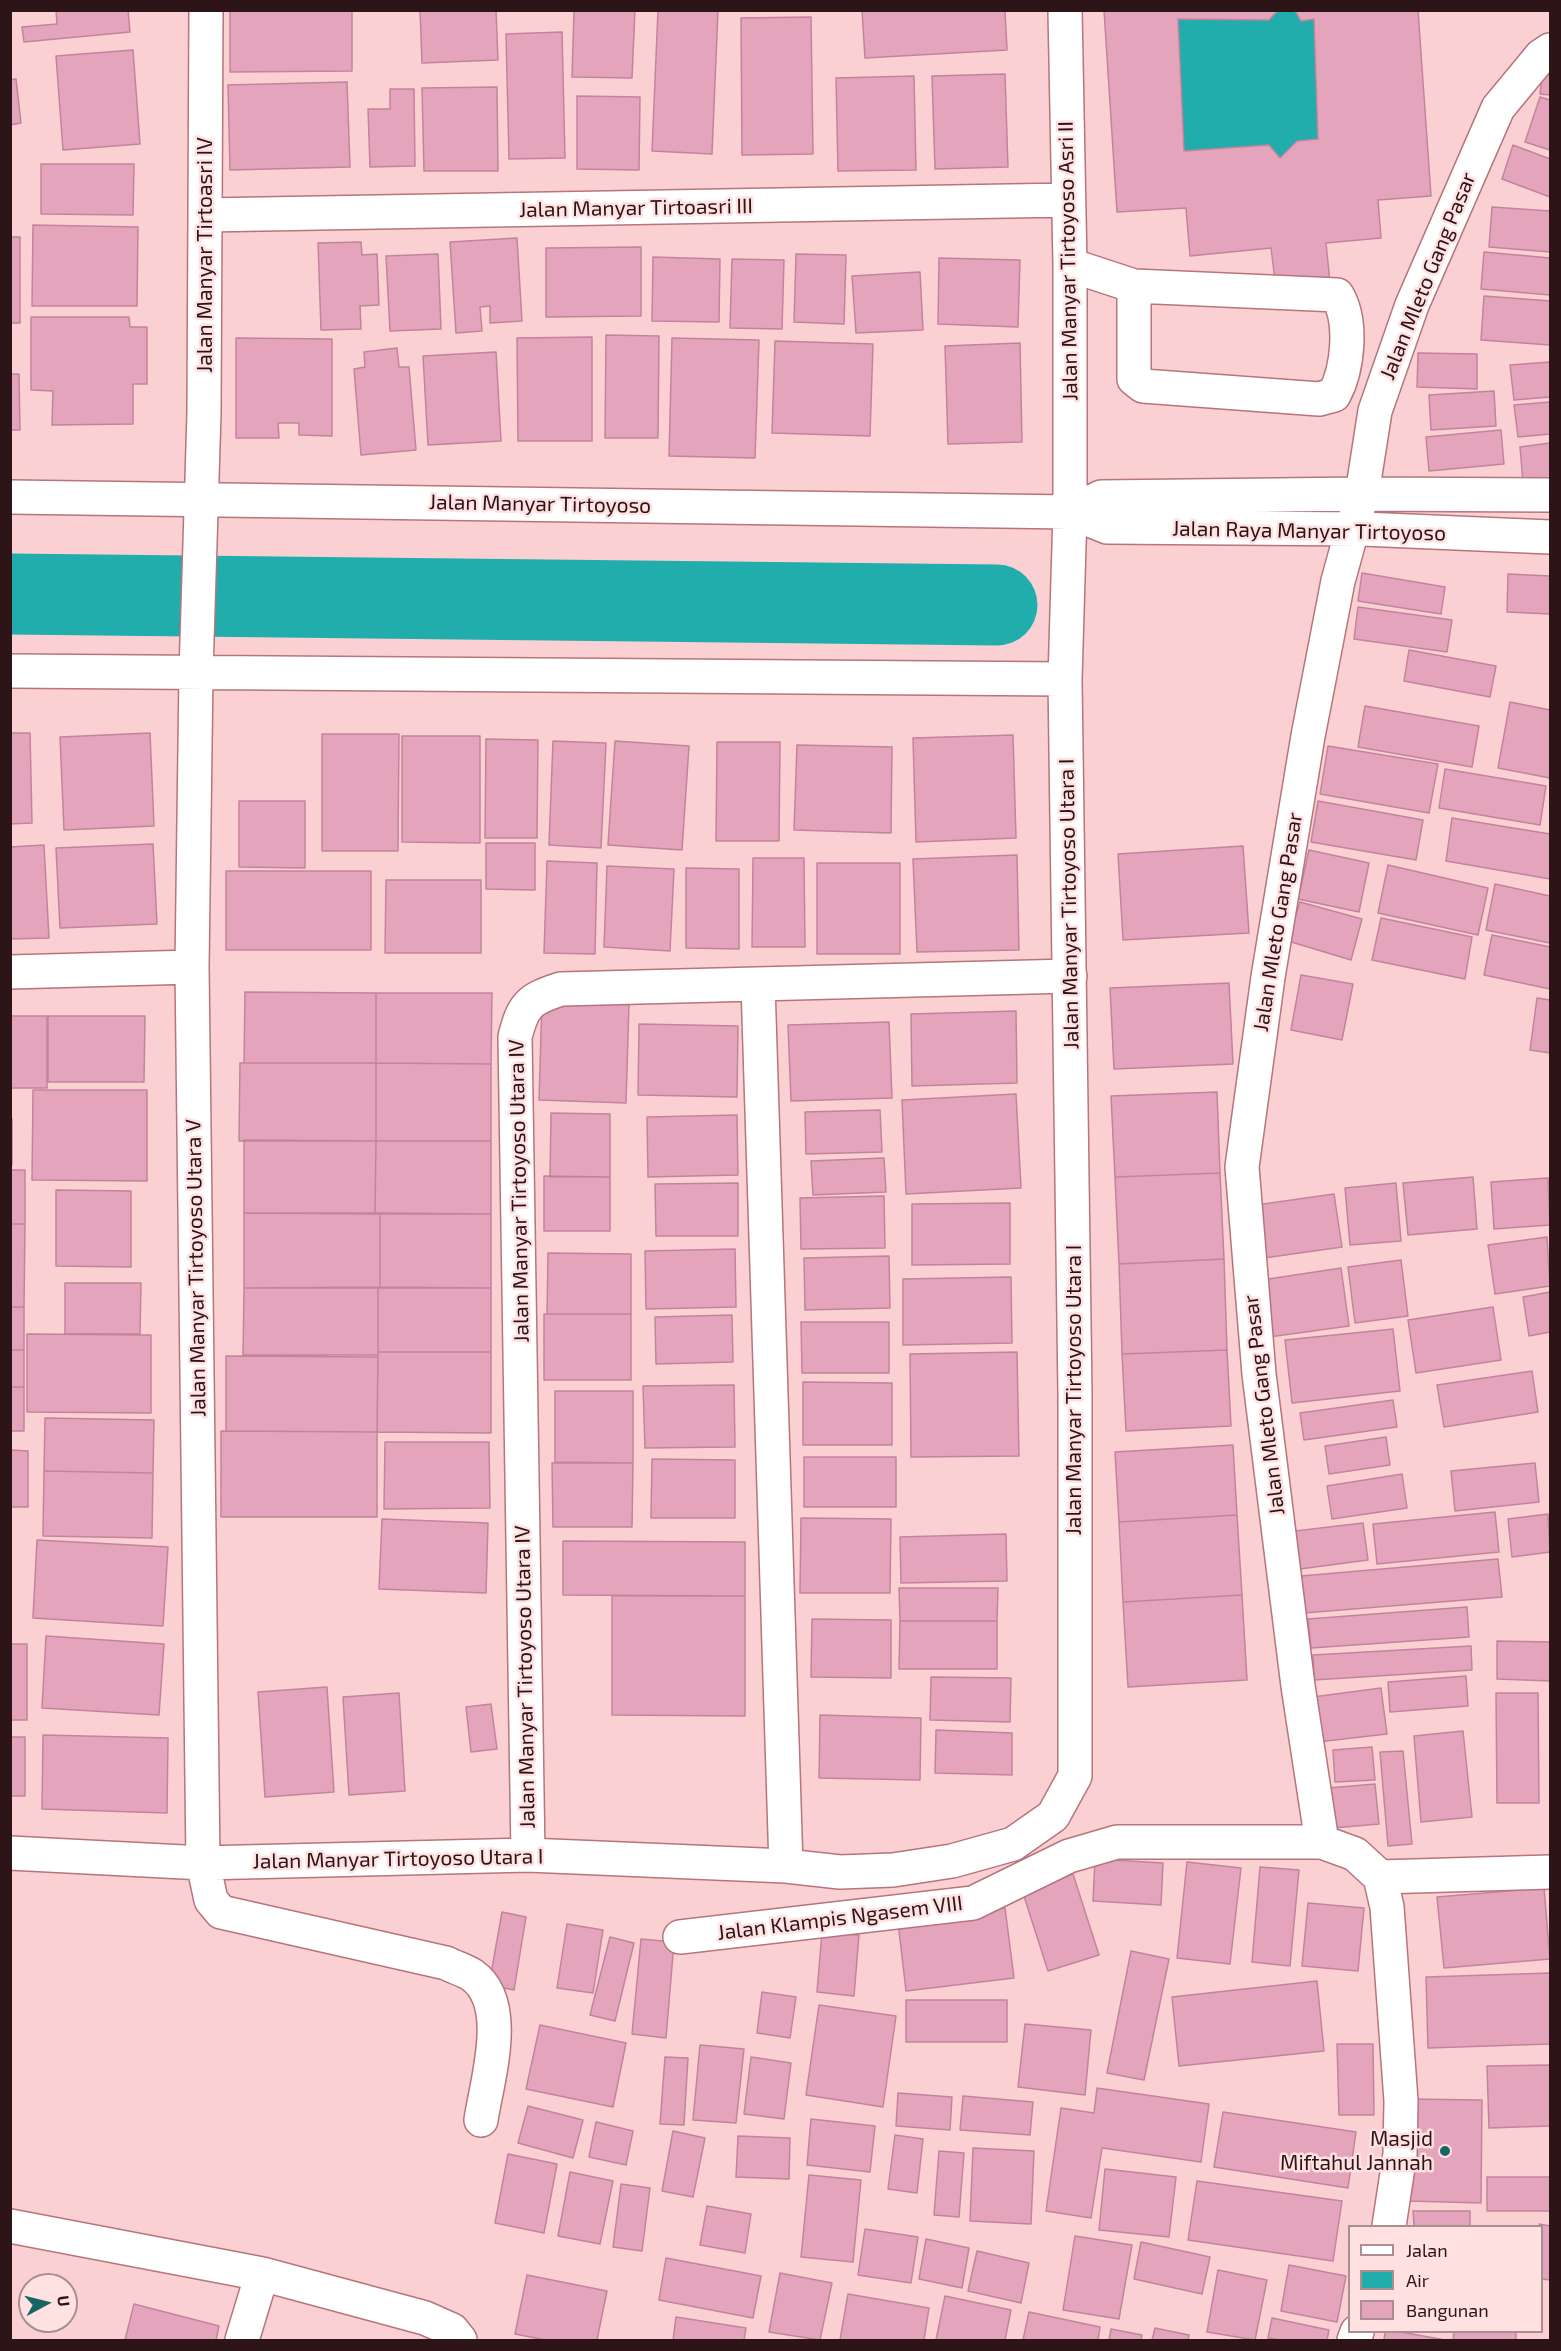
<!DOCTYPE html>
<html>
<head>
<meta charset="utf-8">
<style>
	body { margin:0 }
	#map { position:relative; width:1561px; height:2351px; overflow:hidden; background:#fbd0d2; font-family:"Exo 2",sans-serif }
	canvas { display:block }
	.frame { position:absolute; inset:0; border:12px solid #2d1416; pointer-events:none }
	.legend { position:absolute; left:1348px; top:2225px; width:195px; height:108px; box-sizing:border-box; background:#ffe1e2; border:2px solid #ab8f90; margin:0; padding:8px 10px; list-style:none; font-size:18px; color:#2d1416 }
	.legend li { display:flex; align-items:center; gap:12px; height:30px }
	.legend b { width:30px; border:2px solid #ab8f90 }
	.north { position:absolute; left:18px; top:2273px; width:60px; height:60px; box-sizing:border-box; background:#ffe1e2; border:2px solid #ab8f90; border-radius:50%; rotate:83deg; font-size:16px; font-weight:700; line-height:24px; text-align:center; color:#2d1416 }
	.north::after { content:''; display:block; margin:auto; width:21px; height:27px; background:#176565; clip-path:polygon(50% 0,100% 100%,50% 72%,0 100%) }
</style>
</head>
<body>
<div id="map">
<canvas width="1561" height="2351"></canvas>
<div class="frame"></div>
<ul class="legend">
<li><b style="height:8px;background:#fff"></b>Jalan</li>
<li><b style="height:16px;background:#21adac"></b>Air</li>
<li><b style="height:16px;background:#e4a4bc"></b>Bangunan</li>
</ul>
<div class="north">U</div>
</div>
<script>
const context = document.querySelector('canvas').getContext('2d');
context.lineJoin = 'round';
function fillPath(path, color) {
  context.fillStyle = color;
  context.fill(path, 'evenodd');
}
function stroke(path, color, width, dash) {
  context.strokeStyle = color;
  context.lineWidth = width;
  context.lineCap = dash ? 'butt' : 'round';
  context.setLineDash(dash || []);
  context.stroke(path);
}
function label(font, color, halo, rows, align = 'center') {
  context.font = font + ' "Exo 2",sans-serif';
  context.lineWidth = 5;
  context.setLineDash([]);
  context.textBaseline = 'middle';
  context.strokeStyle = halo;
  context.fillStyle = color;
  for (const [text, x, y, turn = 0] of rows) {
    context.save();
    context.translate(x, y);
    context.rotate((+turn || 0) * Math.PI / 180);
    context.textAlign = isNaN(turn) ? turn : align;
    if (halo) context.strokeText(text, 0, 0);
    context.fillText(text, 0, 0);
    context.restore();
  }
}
const water = new Path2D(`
	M1294,10L1301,21L1314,19L1318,139L1297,141L1280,158L1269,145L1184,151L1178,19L1269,20L1278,11Z`);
const river = new Path2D(`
	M10,594L997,605`);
const building = new Path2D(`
	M56,10H128L130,32L24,42L22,27L57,24Z
	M230,10H352V71L230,72Z
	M420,10H496L498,60L422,63Z
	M574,10H635L632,78L572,77Z
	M658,10H718L712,154L652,151Z
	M862,10H1005L1007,50L865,58Z
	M1104,10H1278L1269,20L1178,19L1184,151L1269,145L1280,158L1297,141L1318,139L1314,19L1301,21L1295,10H1418L1431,196L1378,200L1381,238L1326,243L1330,282L1276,288L1271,248L1190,256L1186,208L1117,212Z
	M811,17L813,154L742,155L741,18Z
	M562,32L565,158L509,159L506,34Z
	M133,50L140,144L63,150L56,56Z
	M1544,60L1550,61V95L1540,94Z
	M1005,74L1008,167L935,169L932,76Z
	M914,76L916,170L838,171L836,78Z
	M16,79L21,123L10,125V80Z
	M347,82L350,167L230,170L228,85Z
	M497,87L498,171H424L422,88Z
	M390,89H414L415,166L370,167L368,109H390Z
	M577,96L640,97L639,170L577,169Z
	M1540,97L1550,100V150L1525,142Z
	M1513,145L1550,159V197L1502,179Z
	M41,164H134L133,215L41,214Z
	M1492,207L1550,211V252L1489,247Z
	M33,225L138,227L137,306H32Z
	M10,237H20V323H10Z
	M517,238L522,321L490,323V306L480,307L482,331L456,333L450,242Z
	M361,242L362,255L377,254L379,305L360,306L361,329L321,330L318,243Z
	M641,247V316L546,317V248Z
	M1484,252L1550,258V295L1481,289Z
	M438,254L441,329L390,331L386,256Z
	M796,254L846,255L844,324L794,322Z
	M653,257L720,259L719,322L652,321Z
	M939,258L1020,260L1018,327L938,324Z
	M732,259L784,260L782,329L730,328Z
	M920,272L923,330L856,333L852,276Z
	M1484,296L1550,301V345L1481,340Z
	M31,317H129L130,327H147V384H133V424L52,425L53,391L31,390Z
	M606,335L659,336L658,438H605Z
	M592,337V441H518L517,338Z
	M236,338L332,339V436L299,435V423H278L279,438H236Z
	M672,338L759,340L755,458L669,456Z
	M775,341L873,344L870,436L772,433Z
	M1020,343L1022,442L948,444L945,346Z
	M397,348L399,367H409L416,450L361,455L354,369L365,367L364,352Z
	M496,352L501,441L428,445L423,356Z
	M1418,353L1477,354V389L1417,387Z
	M1550,362V397L1514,400L1510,365Z
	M10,374H19L20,430H10Z
	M1494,391L1496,426L1431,430L1429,395Z
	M1550,402V434L1518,437L1514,405Z
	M1501,430L1504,464L1429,471L1426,437Z
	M1550,443V479L1523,482L1520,447Z
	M1362,573L1445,587L1441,614L1358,601Z
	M1508,574L1550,576V614L1507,612Z
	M1358,607L1452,620L1447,652L1354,639Z
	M1409,650L1496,666L1490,697L1404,681Z
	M1510,702L1550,710V778L1498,768Z
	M1365,706L1479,726L1472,767L1358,747Z
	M10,733H30L32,823L10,824Z
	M150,733L154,826L64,830L60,737Z
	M322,734H399L398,851H322Z
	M1013,735L1016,838L916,842L913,738Z
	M402,736H480V843L402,842Z
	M486,739L538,740L537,838H485Z
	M553,741L606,743L601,848L549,845Z
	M615,741L689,746L682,850L608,845Z
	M717,742H780L779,841H716Z
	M797,745L892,747L891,833L794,830Z
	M1328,746L1438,764L1429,813L1320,794Z
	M1445,769L1546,786L1540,825L1439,808Z
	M239,801H305V868L239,867Z
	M1318,801L1423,820L1416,860L1311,842Z
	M1452,818L1550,834V879L1446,861Z
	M486,843H535V890L486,889Z
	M153,844L157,924L60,928L56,848Z
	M44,845L49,938L10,939V847Z
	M1243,846L1249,933L1123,940L1118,854Z
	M1309,850L1369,863L1359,912L1298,899Z
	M1017,855L1019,950L917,952L913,859Z
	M753,858H804L805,947H752Z
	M547,861L597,863L595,954L544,953Z
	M817,863H900V954H817Z
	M1388,865L1488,888L1478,935L1378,913Z
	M607,866L674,869L670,951L604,947Z
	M686,868L739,869V949L686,948Z
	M226,871H371V950H226Z
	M386,880H481V953H385Z
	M1495,884L1550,896V943L1486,930Z
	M1300,902L1362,919L1351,960L1288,941Z
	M1381,918L1472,937L1465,979L1372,960Z
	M1492,935L1550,947V989L1484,975Z
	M1301,975L1353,984L1342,1040L1291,1030Z
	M1229,983L1233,1064L1114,1069L1110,988Z
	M245,992L376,993V1063H244Z
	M376,993H492L491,1064L376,1063Z
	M1537,998L1550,1000V1053L1530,1050Z
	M542,1001L629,1004L626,1103L539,1100Z
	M1016,1011L1017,1083L912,1086L911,1014Z
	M10,1016H47V1088H10Z
	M48,1016H145L144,1082H48Z
	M889,1022L892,1098L791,1101L788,1025Z
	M639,1024L738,1026L737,1097L638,1095Z
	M240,1063H376V1141H239Z
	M376,1063L491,1064V1141H376Z
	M33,1090H147V1181L32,1180Z
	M1217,1092L1220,1173L1115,1177L1111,1096Z
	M1016,1094L1021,1188L906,1194L902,1100Z
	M880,1110L882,1152L806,1154L805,1112Z
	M551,1113L610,1114V1177H550Z
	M737,1115L738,1175L648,1177L647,1117Z
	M10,1119H12V1165H10Z
	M244,1140L376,1141L375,1214L244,1213Z
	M376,1141H491V1214H375Z
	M884,1158L886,1192L813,1195L811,1161Z
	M10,1170H25V1224H10Z
	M1220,1173L1224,1259L1119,1264L1115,1177Z
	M544,1176L610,1177V1231H544Z
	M1473,1177L1477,1229L1408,1235L1403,1183Z
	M1548,1178L1550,1225L1494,1229L1491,1182Z
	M738,1183V1236H656L655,1184Z
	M1396,1183L1401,1241L1350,1245L1345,1188Z
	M56,1190L131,1191V1267L56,1266Z
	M1334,1194L1342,1247L1264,1258L1256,1205Z
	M884,1196L885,1248L801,1249L800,1198Z
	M1010,1203V1264L912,1265V1204Z
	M244,1213H380V1287L244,1288Z
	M380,1213L491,1214V1288L380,1287Z
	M10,1224H25L24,1307H10Z
	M1547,1237L1550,1286L1495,1294L1488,1245Z
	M735,1249L736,1307L646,1309L645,1251Z
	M548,1253L631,1254V1314H547Z
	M889,1256L890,1308L805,1310L804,1258Z
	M1224,1259L1227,1350L1122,1354L1119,1264Z
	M1401,1260L1408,1316L1355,1323L1348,1267Z
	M1341,1268L1349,1326L1269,1337L1262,1280Z
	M1011,1277L1012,1343L903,1345V1279Z
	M65,1283H141L140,1334H65Z
	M244,1288H378V1355H243Z
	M378,1288H491V1352H378Z
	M1550,1292V1332L1529,1336L1523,1297Z
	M10,1307H24V1350H10Z
	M1493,1307L1501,1360L1416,1373L1408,1320Z
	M544,1314H631V1380H544Z
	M732,1315L733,1362L656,1364L655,1317Z
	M801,1322H889V1373H802Z
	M1393,1329L1400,1391L1292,1403L1285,1340Z
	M27,1334L151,1335V1413L27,1412Z
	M10,1350H24V1387H10Z
	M1227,1350L1231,1426L1126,1431L1122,1354Z
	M378,1352H491V1433L377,1432Z
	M1017,1352L1019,1456L911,1457L910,1354Z
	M226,1356L378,1357L377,1432L226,1431Z
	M1532,1371L1538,1412L1444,1427L1437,1385Z
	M803,1382L892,1383V1445H803Z
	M734,1385L735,1447L645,1448L643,1386Z
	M10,1387H24V1431H10Z
	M555,1391H633V1463L555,1462Z
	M1393,1400L1397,1427L1304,1440L1300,1413Z
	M45,1418L154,1420L153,1473L44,1471Z
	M221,1431L377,1432V1517H221Z
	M1386,1437L1390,1465L1329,1474L1325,1446Z
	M385,1442H489L490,1508L384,1509Z
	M1233,1445L1237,1515L1119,1522L1115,1452Z
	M10,1450L28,1451V1507H10Z
	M804,1457H896V1507H804Z
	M652,1459L735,1460V1518H651Z
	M552,1463H633L632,1527H553Z
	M1535,1463L1539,1502L1455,1511L1451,1471Z
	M44,1471L153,1473L152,1538L43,1536Z
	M1402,1474L1407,1508L1332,1519L1327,1486Z
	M1495,1512L1499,1552L1377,1564L1373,1524Z
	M1548,1514L1550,1552L1512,1557L1508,1519Z
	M1237,1515L1242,1595L1123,1602L1119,1522Z
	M801,1518L891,1519L890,1593H800Z
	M382,1519L488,1523L486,1593L379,1589Z
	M1363,1523L1368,1560L1300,1569L1295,1531Z
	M1006,1534L1007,1581L901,1583L900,1537Z
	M37,1540L168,1547L163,1626L33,1618Z
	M563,1541L745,1542V1596L563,1595Z
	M1498,1559L1502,1597L1304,1613L1301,1576Z
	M899,1588H998L997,1621H900Z
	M1242,1595L1247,1680L1128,1687L1123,1602Z
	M612,1596H745V1716L612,1715Z
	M1467,1607L1469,1637L1311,1648L1308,1619Z
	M812,1619L891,1620V1678L811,1677Z
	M900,1621H997V1669H899Z
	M46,1636L164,1644L159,1715L42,1708Z
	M1497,1641L1550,1642V1681L1497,1679Z
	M10,1644H27V1720H10Z
	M1471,1646L1472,1670L1314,1680L1313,1655Z
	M1466,1676L1468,1706L1390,1712L1388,1682Z
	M931,1677L1011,1678L1010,1722L930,1720Z
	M327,1687L334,1792L265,1797L258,1692Z
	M1381,1688L1387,1734L1318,1742L1313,1697Z
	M399,1693L405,1791L349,1795L343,1697Z
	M1496,1693H1538L1539,1803H1497Z
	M491,1704L497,1749L471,1752L466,1707Z
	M820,1715L921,1718L920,1780L819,1778Z
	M936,1730L1012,1733V1775L935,1773Z
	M1463,1731L1472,1817L1421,1822L1414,1736Z
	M43,1735L168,1738L167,1813L42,1809Z
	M10,1737H25V1796H10Z
	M1372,1747L1375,1780L1335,1782L1333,1750Z
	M1403,1751L1412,1844L1388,1846L1380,1752Z
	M1375,1784L1379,1824L1333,1828L1328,1788Z
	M1095,1859L1163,1863L1161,1905L1093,1901Z
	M1187,1862L1241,1868L1230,1964L1177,1958Z
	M1260,1867L1299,1870L1290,1966L1252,1962Z
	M1073,1874L1099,1955L1048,1971L1022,1890Z
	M1544,1888L1550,1959L1444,1968L1437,1897Z
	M1308,1903L1364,1908L1358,1971L1302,1966Z
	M1005,1908L1014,1978L906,1991L898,1922Z
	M502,1912L526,1917L514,1990L489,1985Z
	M567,1924L603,1930L593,1993L557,1988Z
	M822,1932L859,1935L854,1996L817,1992Z
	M610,1937L634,1943L615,2021L590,2015Z
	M641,1939L674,1942L666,2038L632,2034Z
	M1131,1951L1169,1959L1144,2080L1107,2073Z
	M1550,1973V2044L1428,2048L1426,1977Z
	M1317,1981L1324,2051L1179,2066L1172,1997Z
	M762,1992L796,1997L790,2038L757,2033Z
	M906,2000H1007V2042H906Z
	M819,2005L896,2016L883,2107L806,2095Z
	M1025,2024L1091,2030L1085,2095L1018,2087Z
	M540,2025L626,2043L613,2107L526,2089Z
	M1337,2044H1373L1374,2115H1339Z
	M700,2045L744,2049L736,2123L693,2120Z
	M665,2057L688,2058L684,2125L660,2124Z
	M751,2057L791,2063L784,2119L744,2114Z
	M1550,2065V2126L1489,2128L1487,2066Z
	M1097,2088L1209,2104L1201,2162L1102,2148L1091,2218L1046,2211L1061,2108L1094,2113Z
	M898,2093L952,2097L950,2130L896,2126Z
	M963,2096L1033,2102L1030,2135L960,2130Z
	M1409,2099L1482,2100L1481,2203L1408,2201Z
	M528,2106L583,2120L573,2158L518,2143Z
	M1223,2112L1356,2132L1348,2188L1214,2167Z
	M811,2119L875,2126L870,2172L807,2165Z
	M596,2122L633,2131L626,2165L589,2157Z
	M673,2131L705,2138L693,2197L662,2191Z
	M895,2135L923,2139L917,2193L888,2189Z
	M738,2136L790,2138L789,2179L736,2177Z
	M973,2148L1034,2151L1031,2224L970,2221Z
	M939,2151L964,2153L959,2217L934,2215Z
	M508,2154L557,2164L544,2233L495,2223Z
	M1105,2169L1176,2177L1169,2237L1099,2230Z
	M570,2172L613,2181L600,2244L558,2236Z
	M809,2175L861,2180L853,2262L801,2257Z
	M1487,2177H1550V2211H1487Z
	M1197,2181L1342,2201L1333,2261L1188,2240Z
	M621,2184L650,2188L642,2251L613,2247Z
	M707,2206L751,2214L745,2253L700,2245Z
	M1413,2211H1470V2226H1414Z
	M1539,2224L1550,2226V2280L1542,2279V2226Z
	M865,2229L918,2237L911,2283L858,2275Z
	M1075,2236L1132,2245L1119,2319L1063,2310Z
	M926,2239L969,2248L962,2288L919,2279Z
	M1141,2242L1210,2257L1202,2294L1134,2279Z
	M977,2251L1029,2263L1021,2303L968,2291Z
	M666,2258L761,2276L753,2318L659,2300Z
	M1289,2265L1346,2276L1337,2322L1281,2311Z
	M1218,2270L1267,2280L1255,2340L1207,2332Z
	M780,2273L832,2283L820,2340L769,2332Z
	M527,2275L607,2291L597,2340H545L515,2334Z
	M848,2294L929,2308L924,2340H840Z
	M945,2296L1011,2310L1005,2340H936Z
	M134,2304L219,2326L216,2340H125Z
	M1029,2312L1100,2327L1098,2340H1023Z
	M676,2317L746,2328L744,2340H673Z
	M1272,2318L1329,2330L1327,2340H1281L1268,2338Z
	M1155,2328L1189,2335L1188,2340H1152Z
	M1111,2329L1142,2335L1141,2340H1109Z
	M1385,2332H1401L1445,2340H1384Z
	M1454,2332H1516V2340H1453Z`);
const minor = new Path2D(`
	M206,10L204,413L196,673L192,967L203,1863L211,1900L221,1912L446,1963C454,1967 464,1970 472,1975C512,2003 487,2080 481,2120
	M205,215L1067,200
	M1070,265L1134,286L1337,295C1353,321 1348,369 1334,395L1319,399L1143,386L1134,379V286
	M10,497L1070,512L1107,527L1362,529L1550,537
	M1070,512L1101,497L1362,494L1550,495
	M10,671L1065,679
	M10,972L192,967
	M758,985L786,1866
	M1322,1842L1298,1686L1259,1374L1242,1167L1268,977L1308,736L1338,581L1362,494L1375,411L1412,305L1498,108L1541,56L1550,50
	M10,1853L203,1863L528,1855L786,1866L840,1872L893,1870L952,1861L1013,1844L1053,1816L1075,1776V1394L1065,679L1070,512V265L1065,10
	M528,1855L515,1037C523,1005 529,999 561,989L1070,976
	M1380,1877L1550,1872
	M680,1937L973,1903L1069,1856L1117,1842H1322L1355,1854L1380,1877L1387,1907L1401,2101L1400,2154L1389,2226
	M10,2226L262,2274L425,2318L452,2330L460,2340
	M242,2340L262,2274
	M1354,2340L1357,2332`);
const markers = [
	[1445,2151,6,"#176565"]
];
const streetNames = [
	["Jalan Manyar Tirtoasri III",636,208,-1],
	["Jalan Manyar Tirtoasri IV",205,255,-90],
	["Jalan Manyar Tirtoyoso Asri II",1068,261,-91],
	["Jalan Mleto Gang Pasar",1428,276,-68],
	["Jalan Manyar Tirtoyoso",540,504,1],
	["Jalan Raya Manyar Tirtoyoso",1309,531,1],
	["Jalan Manyar Tirtoyoso Utara I",1069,904,-91],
	["Jalan Mleto Gang Pasar",1278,922,-81],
	["Jalan Manyar Tirtoyoso Utara IV",519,1191,-91],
	["Jalan Manyar Tirtoyoso Utara V",196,1268,-91],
	["Jalan Manyar Tirtoyoso Utara I",1074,1390,-90],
	["Jalan Mleto Gang Pasar",1264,1405,-97],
	["Jalan Manyar Tirtoyoso Utara IV",525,1677,-91],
	["Jalan Manyar Tirtoyoso Utara I",398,1859,-1],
	["Jalan Klampis Ngasem VIII",840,1918,-7]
];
const poiNames = [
	["Masjid",1433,2139],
	["Miftahul Jannah",1433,2163]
];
fillPath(water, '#21adac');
stroke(river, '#21adac', 81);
fillPath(building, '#e4a4bc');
stroke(building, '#c2849c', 1.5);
stroke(minor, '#b6757a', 36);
stroke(minor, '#fff', 33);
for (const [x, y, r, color] of markers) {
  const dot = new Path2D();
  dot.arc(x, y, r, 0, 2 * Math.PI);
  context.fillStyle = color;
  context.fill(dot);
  stroke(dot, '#ffe1e2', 2);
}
label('21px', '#2d1416', '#ffe1e2', streetNames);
label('21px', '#2d1416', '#ffe1e2', poiNames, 'right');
</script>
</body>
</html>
